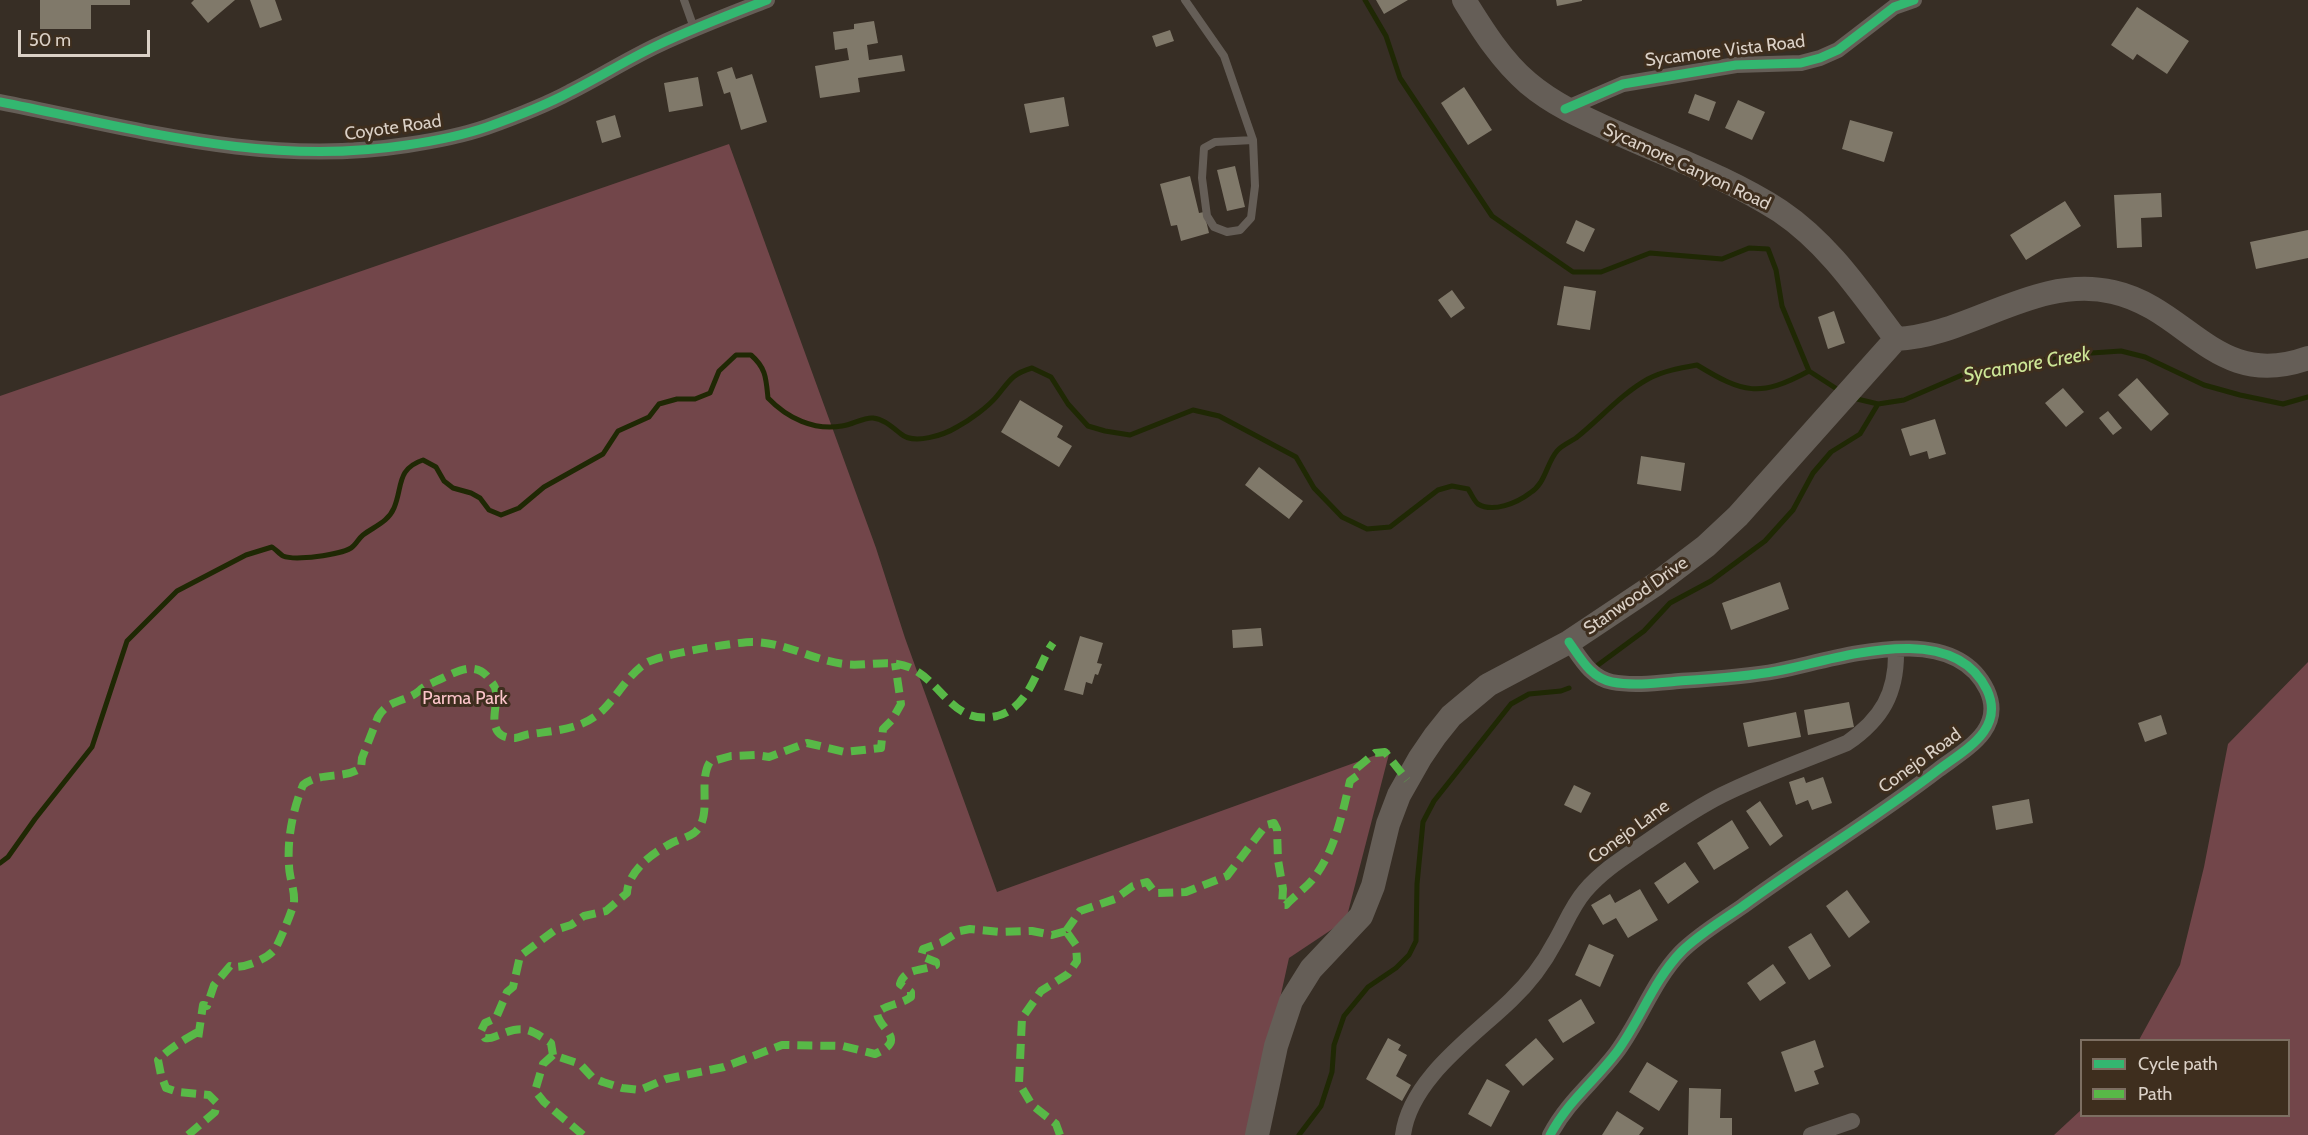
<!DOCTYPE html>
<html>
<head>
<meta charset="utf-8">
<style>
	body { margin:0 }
	#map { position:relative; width:2308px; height:1135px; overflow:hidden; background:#372e25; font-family:Cabin,sans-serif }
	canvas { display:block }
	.legend { position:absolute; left:2080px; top:1039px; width:210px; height:78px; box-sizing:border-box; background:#3e2e1e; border:2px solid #7d6f62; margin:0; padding:8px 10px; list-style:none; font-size:18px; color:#dbd1c7 }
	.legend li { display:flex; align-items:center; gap:12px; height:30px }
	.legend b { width:30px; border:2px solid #7d6f62 }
	.scale { position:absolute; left:18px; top:30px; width:132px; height:27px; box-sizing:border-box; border:3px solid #dbd1c7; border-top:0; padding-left:8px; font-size:18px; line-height:21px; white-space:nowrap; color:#dbd1c7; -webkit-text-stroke:4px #3e2e1e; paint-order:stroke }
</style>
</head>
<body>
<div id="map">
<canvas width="2308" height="1135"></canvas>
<ul class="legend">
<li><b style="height:8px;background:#33b770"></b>Cycle path</li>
<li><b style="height:8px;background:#58b947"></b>Path</li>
</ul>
<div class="scale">50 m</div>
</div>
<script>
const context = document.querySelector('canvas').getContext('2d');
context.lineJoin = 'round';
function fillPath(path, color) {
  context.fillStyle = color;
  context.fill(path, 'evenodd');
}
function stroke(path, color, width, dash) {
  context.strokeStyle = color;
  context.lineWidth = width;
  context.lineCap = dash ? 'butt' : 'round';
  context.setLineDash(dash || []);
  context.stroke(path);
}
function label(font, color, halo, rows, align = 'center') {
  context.font = font + ' Cabin,sans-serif';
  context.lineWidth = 6;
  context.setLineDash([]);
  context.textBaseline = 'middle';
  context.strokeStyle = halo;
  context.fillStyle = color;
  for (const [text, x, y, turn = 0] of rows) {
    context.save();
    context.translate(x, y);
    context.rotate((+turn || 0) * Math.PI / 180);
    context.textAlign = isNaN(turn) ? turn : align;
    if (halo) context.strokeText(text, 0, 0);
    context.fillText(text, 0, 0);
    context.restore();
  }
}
const green = new Path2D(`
	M729,144L876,548L905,638L997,892L1390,750L1346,920L1289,958L1255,1111L1254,1135H0V396Z
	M2308,662V1135H2054L2081,1110L2082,1116H2288V1040H2139L2180,965L2204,867L2228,744Z`);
const stream = new Path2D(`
	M1365,0L1386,36L1400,78L1492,216L1573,272H1601L1650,253L1722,259L1749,248L1768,249L1776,270L1782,306L1809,371L1840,391
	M1853,398L1878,404
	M1598,665L1644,631L1670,603L1711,581L1765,541L1793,510L1813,473L1831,452L1860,434L1878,404L1904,400L1969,372L2001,366L2031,364L2062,355L2121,351L2145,357L2204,385L2240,395L2283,404L2308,397
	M0,863L8,857L35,819L92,747L127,641L177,591L246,555L272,547C275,549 280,554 283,556C295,561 339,555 351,548C356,545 358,539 363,535C375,526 388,522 394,508C403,487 396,469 423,460L436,467L444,481L453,488L471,493L480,498L489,510L501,515L519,508L544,487L603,454L618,431L649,417L659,404L677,399H695L710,393L719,371L736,355H751C766,368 766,378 768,398C787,418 814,431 842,426C852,425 864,417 873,418C884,419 893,428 901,434C914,445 944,435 957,427C970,420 988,407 997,396C1010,380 1012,374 1032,368L1051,377L1068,404L1088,426L1105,431L1130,435L1193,410L1219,416L1296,457L1314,488L1342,517L1367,529L1390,527L1438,490L1452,486L1468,489C1471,493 1474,501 1478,504C1493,513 1517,503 1530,493C1546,483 1546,464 1557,451C1562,445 1570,442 1576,438C1600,419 1621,394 1648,379C1663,371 1680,368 1697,365C1743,393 1759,398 1809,371
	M1299,1135L1321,1106L1332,1072L1334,1045L1344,1016L1368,987L1396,968L1409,955L1416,941L1417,884L1423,822L1434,801L1511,704L1529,694L1561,691L1569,688`);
const building = new Path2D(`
	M40,0H130V5H91V29H40Z
	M194,0H235L208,23L191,3Z
	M250,0H275L282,20L260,28Z
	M1376,0H1408L1384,14Z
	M1556,0H1582V1L1557,6Z
	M2137,7L2189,41L2167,74L2137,54L2133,60L2111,45Z
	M874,21L878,43L867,45L869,60L902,55L905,71L858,78L860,92L820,98L815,66L849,60L847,48L835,50L833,32L854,29V24Z
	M1170,30L1174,41L1156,47L1152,36Z
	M732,67L736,79L752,74L767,122L741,130L730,92L724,94L717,72Z
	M698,77L703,106L669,112L664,83Z
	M1464,87L1492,130L1468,145L1441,103Z
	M1695,94L1716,102L1709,121L1688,113Z
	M1064,97L1069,126L1030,133L1024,104Z
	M1738,100L1765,112L1752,140L1725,128Z
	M615,115L621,137L602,143L596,121Z
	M1850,120L1893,132L1884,162L1842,149Z
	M1235,166L1245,207L1227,211L1217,170Z
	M1190,176L1199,213L1204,212L1209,233L1181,241L1177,225L1171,226L1160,184Z
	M2161,193L2162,217L2141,218L2142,247L2117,248L2114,195Z
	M2065,201L2081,226L2026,260L2010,235Z
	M1576,220L1595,229L1584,252L1566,243Z
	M2308,230V258L2256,269L2250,242Z
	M1564,286L1596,291L1590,330L1557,325Z
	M1452,290L1465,308L1451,318L1438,300Z
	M1834,311L1845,343L1828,349L1818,317Z
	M2137,378L2169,414L2151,431L2118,395Z
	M2063,388L2084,412L2066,427L2045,403Z
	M1020,400L1063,426L1057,437L1072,446L1059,467L1001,432Z
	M2108,411L2122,428L2113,435L2099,418Z
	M1935,419L1946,454L1929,459L1927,451L1910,456L1901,429Z
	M1641,456L1685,463L1681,491L1637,484Z
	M1259,467L1303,501L1289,519L1245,485Z
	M1780,582L1789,609L1731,630L1722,603Z
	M1261,628L1263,646L1233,648L1232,630Z
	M1080,636L1103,643L1097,663L1102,664L1098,675L1095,674L1092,684L1086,682L1083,695L1064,690Z
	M1849,702L1854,727L1808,735L1804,710Z
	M1796,712L1801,737L1748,747L1743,723Z
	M2161,715L2167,734L2145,742L2138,723Z
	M1804,777L1806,783L1823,777L1832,803L1812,810L1808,800L1796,805L1789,782Z
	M1574,785L1591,793L1581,813L1564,805Z
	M2029,799L2033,823L1996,830L1992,806Z
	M1760,801L1783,836L1770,846L1746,811Z
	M1732,820L1749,848L1714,870L1697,843Z
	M1685,862L1699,882L1668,904L1654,883Z
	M1640,889L1658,920L1628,938L1616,918L1603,925L1591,905L1610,894L1615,903Z
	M1847,890L1870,922L1849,938L1826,906Z
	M1811,933L1831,966L1809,980L1788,947Z
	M1589,944L1614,955L1600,987L1575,975Z
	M1773,964L1786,983L1760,1001L1747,983Z
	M1581,999L1595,1023L1563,1043L1548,1020Z
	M1388,1038L1401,1045L1398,1050L1407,1055L1396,1076L1411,1085L1402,1101L1366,1079Z
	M1536,1038L1554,1059L1523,1086L1505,1065Z
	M1815,1040L1824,1067L1814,1071L1819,1084L1795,1092L1781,1052Z
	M1647,1062L1678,1081L1659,1111L1629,1092Z
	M1487,1079L1510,1091L1491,1127L1468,1114Z
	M1689,1088L1721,1089L1720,1118H1732V1135H1688Z
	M1617,1111L1644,1128L1639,1135H1602Z`);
const service = new Path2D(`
	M684,0L694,28
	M1185,0L1224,56L1253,140L1255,186L1251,218L1240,230L1227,232L1214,227L1207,216L1202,178L1204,148L1215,142L1253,140`);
const minor = new Path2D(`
	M0,102C137,129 266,167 407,145C434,141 461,136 487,127C515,117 544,106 570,92C600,77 628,59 658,45C694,28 731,14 767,0
	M1565,109L1623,84L1736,65L1801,63L1820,58L1838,50L1894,7L1914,0
	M1403,1135C1410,1079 1474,1036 1511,1000C1529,983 1544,963 1555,942C1565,925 1572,906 1585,891C1602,871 1623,858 1645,843C1670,826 1694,809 1722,795C1762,775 1805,760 1847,743C1882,719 1897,693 1896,650
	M1550,1135C1568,1101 1593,1083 1616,1053C1640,1021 1653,981 1681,952C1699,934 1723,920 1743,906C1807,859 1876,818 1938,770C1966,749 2005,729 1987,690C1952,617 1835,660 1777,671C1745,677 1711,679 1679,681C1657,683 1633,686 1612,682C1591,678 1581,659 1569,642
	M1811,1135L1852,1121`);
const secondary = new Path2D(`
	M1464,0C1482,29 1501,60 1528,83C1554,105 1584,118 1615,132C1670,157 1729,178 1780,211C1829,244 1861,293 1896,339
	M1896,339C1969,336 2036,274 2113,292C2189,309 2216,391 2308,358
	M1257,1135L1276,1046L1291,1001L1311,969L1361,916L1373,886L1388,824L1399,795L1420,758L1435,736L1451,716L1488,685L1569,642L1656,584L1706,546L1738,516L1896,339`);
const quiet = new Path2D(`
	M1066,931L1080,911L1115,899L1133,886L1147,882L1155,893L1186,892L1227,876L1266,825L1274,823L1277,829L1278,860L1283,889L1282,905H1286C1294,896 1305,889 1313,879C1335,851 1342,815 1350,781L1357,776V768L1375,753L1385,752L1407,780
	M553,1055L551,1043C531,1030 524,1024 499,1035C493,1037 492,1039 485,1038L481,1031L485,1023L496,1018L507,992L513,987L520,956L555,930L571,925L584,916L606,911L627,893C628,872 651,854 668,845C676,840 687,838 694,833C714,817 697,782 710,762L731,756L755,755L769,757L807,743L845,752L881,748L883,729L892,720L901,704L895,663
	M188,1135L215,1112L217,1103L209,1095L178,1092L166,1088L161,1075L158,1060C170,1048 182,1041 196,1033L198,1039L203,1005L207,1006L214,985L230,966C241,970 268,959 275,949C278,945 294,907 294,902C295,890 289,877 289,865C287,839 293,809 303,785C321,771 343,780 361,768L362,758L378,717C388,699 406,702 419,691C424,686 428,685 434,682C452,675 475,657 490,680C493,684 496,687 496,692C498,704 490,721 498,732C502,737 508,738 515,738C521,737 526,734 532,734C559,730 583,729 603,710C618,695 628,675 646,663C657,655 736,642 752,642C785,642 812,660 844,664C866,667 890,658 911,668C944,684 953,726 997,716C1031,707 1036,667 1053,643
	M583,1135L544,1102L535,1091L543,1064L553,1055L580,1064L592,1077L603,1082L622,1088L640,1090L666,1079L724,1067L782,1045L843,1046L875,1054C909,1039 879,1030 877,1013C886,1004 900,1005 911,997V992L900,984C904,968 923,971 936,965V962L921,956L923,949L942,942L960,931L970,929L1001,932L1032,931L1052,935L1066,931
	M1060,1135L1056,1124L1032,1105L1019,1083L1022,1018L1041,991L1068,974L1077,961L1076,945L1066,931`);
const cycleway = new Path2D(`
	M0,102C137,129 266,167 407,145C434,141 461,136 487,127C515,117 544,106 570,92C600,77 628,59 658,45C694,28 731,14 767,0
	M1565,109L1623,84L1736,65L1801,63L1820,58L1838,50L1894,7L1914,0
	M1550,1135C1568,1101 1593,1083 1616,1053C1640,1021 1653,981 1681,952C1699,934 1723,920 1743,906C1807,859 1876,818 1938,770C1966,749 2005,729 1987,690C1952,617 1835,660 1777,671C1745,677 1711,679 1679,681C1657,683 1633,686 1612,682C1591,678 1581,659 1569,642`);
const streetNames = [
	["Sycamore Vista Road",1725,51,-7],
	["Coyote Road",393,128,-8],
	["Sycamore Canyon Road",1687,167,25],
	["Stanwood Drive",1636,596,-35],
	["Conejo Road",1920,761,-36],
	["Conejo Lane",1629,832,-36]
];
const parkNames = [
	["Parma Park",465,699]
];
const waterNames = [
	["Sycamore Creek",2027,365,-10]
];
fillPath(green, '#72464a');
stroke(stream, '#1f2804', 5);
fillPath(building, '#80796a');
stroke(service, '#655e57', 8);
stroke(minor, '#655e57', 16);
stroke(secondary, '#655e57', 24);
stroke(quiet, '#58b947', 8, [15, 8]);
stroke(cycleway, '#33b770', 9);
label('18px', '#dbd1c7', '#3e2e1e', streetNames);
label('18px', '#fcc5ca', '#3e2e1e', parkNames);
label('italic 20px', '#cde697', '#3e2e1e', waterNames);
</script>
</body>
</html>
